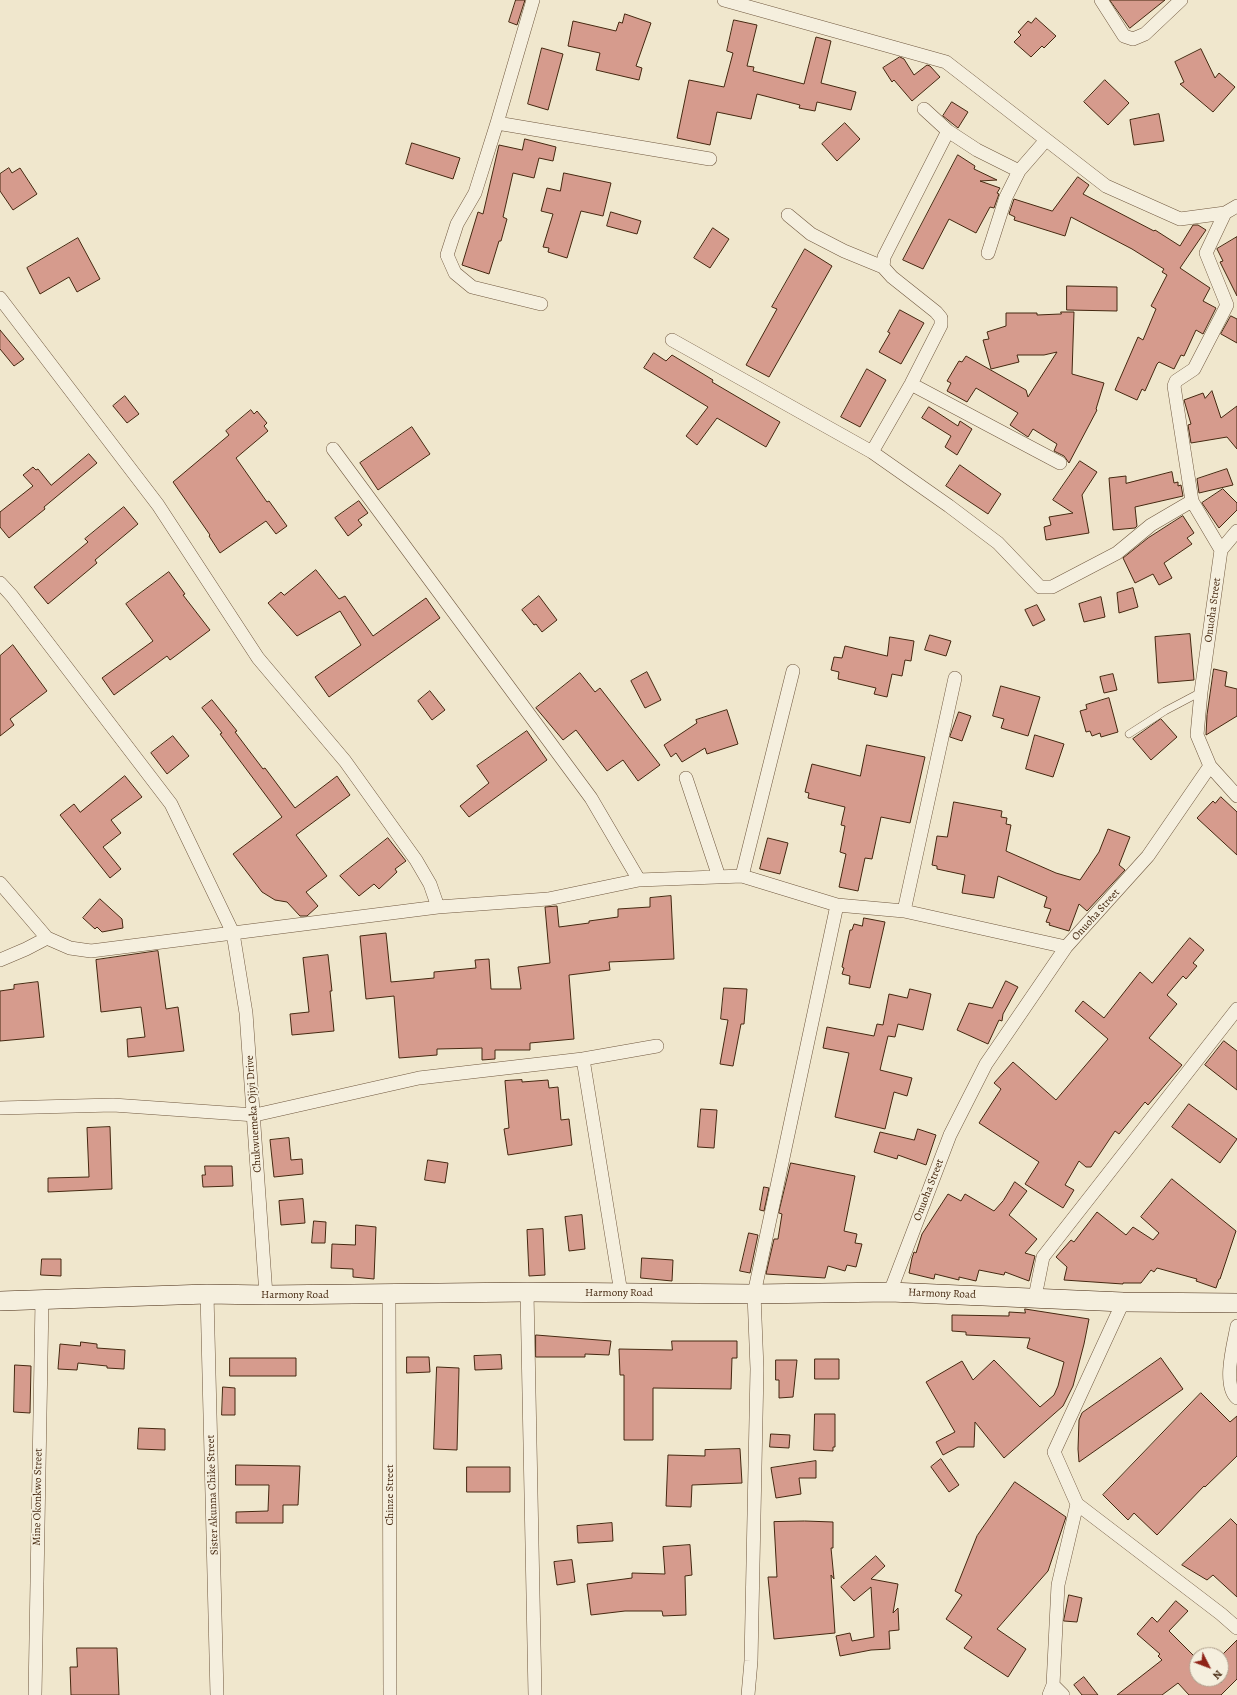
<!DOCTYPE html>
<html>
<head>
<meta charset="utf-8">
<style>
	body { margin:0 }
	#map { position:relative; width:1237px; height:1695px; overflow:hidden; background:#f0e7cd; font-family:Alegreya,serif }
	canvas { display:block }
	.north { position:absolute; left:1189px; top:1647px; width:40px; height:40px; box-sizing:border-box; background:#f5efde; border:1px solid #af9f8c; border-radius:50%; rotate:132deg; font-size:11px; font-weight:700; line-height:16px; text-align:center; color:#452810 }
	.north::after { content:''; display:block; margin:auto; width:14px; height:18px; background:#8f2418; clip-path:polygon(50% 0,100% 100%,50% 72%,0 100%) }
</style>
</head>
<body>
<div id="map">
<canvas width="1237" height="1695"></canvas>
<div class="north">N</div>
</div>
<script>
const context = document.querySelector('canvas').getContext('2d');
context.lineJoin = 'round';
function fillPath(path, color) {
  context.fillStyle = color;
  context.fill(path, 'evenodd');
}
function stroke(path, color, width, dash) {
  context.strokeStyle = color;
  context.lineWidth = width;
  context.lineCap = dash ? 'butt' : 'round';
  context.setLineDash(dash || []);
  context.stroke(path);
}
function label(font, color, halo, rows, align = 'center') {
  context.font = font + ' Alegreya,serif';
  context.lineWidth = 3.5;
  context.setLineDash([]);
  context.textBaseline = 'middle';
  context.strokeStyle = halo;
  context.fillStyle = color;
  for (const [text, x, y, turn = 0] of rows) {
    context.save();
    context.translate(x, y);
    context.rotate((+turn || 0) * Math.PI / 180);
    context.textAlign = isNaN(turn) ? turn : align;
    if (halo) context.strokeText(text, 0, 0);
    context.fillText(text, 0, 0);
    context.restore();
  }
}
const building = new Path2D(`
	M516,0H525L517,25L509,22Z
	M1110,0H1165L1130,28Z
	M625,14L651,23L636,66L642,68L639,80L596,70L600,53L568,46L573,21L616,31L619,22L622,23Z
	M1036,18L1056,36L1044,48L1042,46L1031,57L1014,42L1021,35L1018,32L1028,21L1031,23Z
	M734,20L757,25L747,66L754,67L753,71L804,84L816,37L831,41L821,83L856,92L851,110L817,102L815,111L799,108L800,105L757,94L751,119L717,112L710,145L677,138L689,80L724,87L733,53L727,51Z
	M542,48L563,54L548,110L528,104Z
	M1201,49L1215,78L1219,73L1235,87L1213,112L1180,84L1184,82L1175,62Z
	M900,57L904,59L914,75L927,65L930,66L940,77L912,101L894,80L892,82L883,68Z
	M1105,80L1129,103L1108,125L1084,102Z
	M952,102L968,112L958,128L943,116Z
	M1159,114L1164,141L1134,145L1130,120Z
	M845,123L860,139L837,161L822,144Z
	M525,139L556,147L553,161L539,158L534,178L513,173L503,217L507,219L501,241H499L489,274L462,265L478,212L483,214L499,145L522,150Z
	M412,143L460,158L453,179L406,164Z
	M958,155L975,166L974,169L997,180L980,181L1000,188L997,193L999,194L994,208L990,207L976,233L949,219L923,269L903,260Z
	M9,168L12,173L20,168L37,194L13,210L0,191V174Z
	M564,173L611,183L603,216L581,211L567,258L548,252L549,248L543,247L553,214L541,211L547,188L560,191Z
	M1078,177L1089,185L1083,194L1154,231L1155,230L1180,246L1193,225H1198L1206,230L1180,268L1210,288L1203,301L1216,308L1203,334L1196,330L1184,356L1181,355L1174,369L1159,362L1157,364L1145,391L1142,389L1137,400L1115,390L1138,337L1143,340L1156,309L1151,306L1167,275L1162,272L1164,269L1132,249L1071,217L1065,236L1014,220L1015,217L1009,214L1014,199L1052,211Z
	M611,212L641,221L637,234L607,226Z
	M713,228L729,239L710,268L694,258Z
	M1237,237V296L1220,262L1223,261L1217,249Z
	M78,238L100,279L77,292L69,277L40,294L27,268Z
	M805,249L832,266L769,377L746,365L777,309L772,307Z
	M1067,286L1117,287V311L1067,310Z
	M900,310L924,323L901,364L879,352L890,333L888,332Z
	M1061,312H1074L1072,374L1104,383L1096,409L1097,410L1069,463L1064,456L1054,451L1057,444L1033,429L1028,437L1010,425L1018,413L976,388L967,402L947,391L951,383L947,381L959,361L962,362L966,356L1026,390L1028,397L1057,352L1044,355H1017L1019,362L991,369L983,340L989,339L987,332L1006,326V313H1037V315L1061,314Z
	M1231,316L1237,319V343L1221,334Z
	M0,330L24,359L14,366L0,349Z
	M654,353L666,361L672,355L713,380L712,382L780,422L766,447L717,418L697,445L686,436L708,407L644,368Z
	M867,369L886,380L860,427L841,417Z
	M1212,391L1221,418L1237,406V449L1227,437L1191,443L1188,425L1191,424L1184,400L1203,393L1205,398Z
	M125,396L139,414L127,423L113,406Z
	M929,407L958,426L960,421L972,429L957,455L945,447L951,436L922,418Z
	M251,410L254,414L257,411L267,423L264,426L268,431L236,458L267,502L269,501L287,526L276,534L266,521L220,553L209,536L210,535L173,482L229,435L226,431Z
	M412,427L430,454L378,490L360,463Z
	M89,454L97,463L44,507L45,509L9,538L0,527V512L33,486L23,475L33,467L36,470L38,469L51,485Z
	M1080,461L1097,472L1082,495L1089,533L1046,540L1044,527L1051,525L1049,517L1073,513L1053,500Z
	M960,465L1001,494L988,514L946,486Z
	M1227,469L1233,485L1199,493L1197,479Z
	M1172,472L1174,483L1178,482V486L1181,485L1183,496L1135,507L1137,526L1135,528L1113,530L1109,478L1126,476V483Z
	M1223,489L1237,503V510L1219,528L1202,503Z
	M359,501L368,513L358,520L362,525L348,536L335,518Z
	M124,507L138,524L95,560L97,563L48,604L34,587L88,542L85,539Z
	M1183,516L1194,533L1187,538L1192,544L1164,563L1172,578L1159,585L1153,574L1135,583L1123,558L1148,538Z
	M316,570L339,599L345,596L373,636L426,598L440,618L329,697L315,677L361,645L340,611L297,636L268,603L281,592L284,595Z
	M169,572L185,594L183,595L210,630L170,660L167,656L114,695L102,678L153,641L126,604Z
	M1133,588L1138,607L1119,613L1117,593Z
	M539,596L557,620L542,632L536,624L534,625L522,610Z
	M1101,597L1105,617L1084,622L1079,604Z
	M1037,605L1045,620L1033,626L1025,610Z
	M1190,634L1194,680L1158,683L1155,637Z
	M930,635L951,641L946,656L925,650Z
	M890,637L914,641L911,661L905,660L902,676L892,674L887,697L874,694L876,688L838,679L839,672L831,670L834,657L842,658L845,646L887,656Z
	M13,645L47,691L10,719L14,725L0,736V656Z
	M1214,669L1227,672L1225,686L1237,689V716L1206,735L1207,715Z
	M647,672L661,700L645,708L631,681Z
	M580,673L595,692L600,688L660,765L638,781L623,760L607,771L576,730L563,740L536,708Z
	M1113,674L1117,690L1104,693L1100,677Z
	M1001,686L1040,697L1028,736L1001,728L1004,719L993,716Z
	M430,691L445,710L432,720L418,701Z
	M1109,698L1118,732L1101,737L1100,733L1092,736L1090,731L1086,732L1080,711L1087,709L1086,705Z
	M212,700L237,731L235,732L263,769L265,768L295,808L337,776L350,795L296,835L327,876L306,892L318,906L307,916H300L287,902L275,900L262,892L233,854L282,817L220,734L222,733L202,708Z
	M727,710L738,744L707,754L705,748L682,762L676,753L671,757L664,745L697,723L696,720Z
	M959,712L971,716L962,741L950,737Z
	M1161,719L1177,737L1151,760L1133,739Z
	M527,731L547,760L469,817L460,806L489,783L477,766Z
	M1035,735L1064,744L1053,777L1026,769Z
	M173,736L189,756L167,774L151,753Z
	M867,745L925,757L910,823L881,817L872,859L865,858L858,891L839,887L846,854L840,852L845,826L841,825L845,807L808,798L809,793L805,792L812,764L860,776Z
	M125,776L142,797L111,820L121,833L103,847L121,869L110,878L60,815L74,804L80,812Z
	M1221,797L1237,812V855L1197,818L1213,801L1215,803Z
	M954,802L1002,811L1001,817L1007,818L1006,824L1011,825L1006,851L1056,873L1080,880L1099,852L1108,829L1130,837L1119,865L1125,870L1087,911L1079,904L1069,931L1049,925L1050,923L1046,922L1051,909L1044,907L1047,897L998,876L994,898L962,893L965,875L937,869V866L932,865L937,836L947,837Z
	M388,838L406,861L395,869L397,872L379,889L374,884L359,896L340,876Z
	M768,838L788,843L780,874L760,869Z
	M671,896L674,959L609,962L610,970L569,975L574,1039L530,1043V1050H495V1059L482,1060V1048L437,1049V1055L399,1058L394,996L366,999L360,936L386,933L391,982L434,978V972L476,968L475,960L489,959L491,989H521L518,967L550,963L545,907L557,906L559,927L589,923V921L618,917V909L650,907V898Z
	M100,899L122,919L123,928L102,932L97,927L95,929L83,918Z
	M864,918L885,922L870,988L849,984L850,976L842,974L844,968L842,967L850,930H852L854,924L862,926Z
	M1190,938L1204,950L1193,963L1197,966L1186,979L1183,976L1167,995L1177,1004L1149,1038L1182,1065L1148,1105L1145,1102L1119,1134L1115,1131L1091,1167H1086L1079,1161L1065,1185L1074,1190L1063,1208L1025,1184L1039,1162L979,1123L1001,1089L994,1083L1013,1062L1056,1100L1108,1039L1075,1011L1083,1001L1104,1018L1140,972L1152,983Z
	M158,951L166,1009L178,1007L184,1051L128,1057L127,1039L145,1037L141,1007L101,1012L96,960Z
	M328,955L332,991H330L334,1031L292,1035L290,1014L309,1012L303,958Z
	M1006,981L1018,987L1003,1014L1002,1021L999,1020L988,1044L957,1030L969,1003L992,1008Z
	M38,982L44,1037L0,1041V991L14,989V985Z
	M724,988L747,989L744,1024H741L733,1066L720,1064L728,1020L721,1019Z
	M910,989L931,994L923,1030L898,1024L895,1037L888,1036L880,1070L912,1078L907,1096L894,1092L885,1129L835,1117L849,1053L823,1048L827,1027L874,1036L877,1024L883,1025L889,994L907,998Z
	M1224,1041L1237,1051V1090L1205,1065Z
	M522,1080V1082L548,1080L549,1088L558,1087L561,1120L569,1119L572,1145L508,1155L504,1129L509,1128L505,1081Z
	M1189,1104L1237,1139L1220,1163L1172,1127Z
	M701,1109L717,1110L714,1148L698,1147Z
	M110,1127L112,1189L48,1192V1178L89,1177L87,1128Z
	M918,1129L936,1135L926,1165L898,1155L897,1159L874,1152L880,1132L914,1140Z
	M289,1138L291,1160L302,1159L303,1174L274,1177L270,1140Z
	M428,1160L448,1163L445,1183L425,1180Z
	M791,1163L855,1176L844,1231L857,1234L855,1243L862,1244L856,1267L847,1265L845,1271L828,1266L825,1278L766,1274L774,1239H778L782,1214L779,1213Z
	M205,1166H232L233,1186L203,1187L202,1175H205Z
	M1172,1179L1236,1231L1220,1279H1219L1216,1288L1196,1281L1197,1279L1157,1268L1154,1272L1151,1270L1141,1283H1123V1284L1064,1280L1067,1267L1056,1257L1071,1240L1074,1242L1097,1212L1126,1235L1133,1227L1153,1240L1159,1233L1141,1217Z
	M1015,1182L1027,1191L1009,1215L1037,1239L1025,1253L1035,1256L1029,1281L1005,1272L1004,1275L979,1270L976,1281L959,1277V1280L935,1274L934,1279L909,1273L912,1258L914,1252L916,1253L922,1234L948,1194L961,1201L965,1194L994,1211L1003,1201Z
	M764,1187L769,1188L764,1211L760,1210Z
	M303,1199L305,1223L281,1225L279,1201Z
	M582,1215L585,1249L569,1251L565,1217Z
	M314,1221L326,1222L325,1243H312Z
	M356,1225L376,1227L374,1279L353,1277V1269L331,1268L332,1244L355,1245Z
	M543,1229L545,1275L529,1276L527,1230Z
	M749,1233L758,1235L750,1273L740,1271Z
	M642,1258L673,1260L672,1281L641,1278Z
	M42,1259H61V1276L41,1275Z
	M1025,1309L1089,1319L1084,1344L1073,1386L1063,1406L1004,1458L975,1422L974,1447H958L943,1455L936,1442L955,1432L926,1382L962,1361L973,1380L994,1360L1040,1407L1054,1395L1058,1386L1064,1362L1027,1348L1030,1338L966,1335V1332L952,1331V1315L1009,1316V1312L1025,1313Z
	M536,1335L611,1341L609,1355L585,1354V1357H536Z
	M672,1341H737V1358H732L731,1389L653,1388V1440H624V1375H620L619,1349L672,1350Z
	M81,1342L97,1344V1348L125,1350L124,1369L107,1368V1366L78,1363L77,1370L58,1369L60,1344L80,1346Z
	M501,1355L502,1369L475,1370L474,1356Z
	M407,1357H429L430,1372L407,1373Z
	M230,1358H296V1376H230Z
	M1161,1358L1183,1389L1079,1462L1078,1449L1079,1420L1082,1413Z
	M815,1359H839V1379H815Z
	M776,1360H797L793,1397L779,1398V1380H776Z
	M15,1365L31,1366L30,1413L14,1412Z
	M437,1367L459,1368L457,1450L434,1449Z
	M223,1387L235,1388V1415H222Z
	M1201,1393L1230,1422L1237,1416V1456L1205,1487L1204,1486L1157,1535L1134,1513L1128,1520L1103,1495Z
	M815,1414H835V1447H833V1451L814,1450Z
	M139,1428L165,1429V1450L138,1449Z
	M771,1434L790,1435L789,1448L770,1447Z
	M740,1449L742,1483L692,1485L691,1507L666,1506L668,1455L705,1456V1450Z
	M941,1459L959,1485L949,1492L931,1467Z
	M816,1461V1478H799L801,1494L776,1498L771,1468Z
	M236,1465L300,1466L298,1505H283V1523H236V1512L268,1511L269,1485H236Z
	M467,1467H510V1492H467Z
	M1015,1482L1066,1517L1048,1571L997,1629L1026,1649L1008,1677L964,1648L972,1637L946,1619L962,1595L955,1591L977,1536Z
	M1231,1519L1237,1525V1597L1213,1575L1207,1580L1182,1565Z
	M805,1521L833,1522V1548H831L834,1579L831,1575L835,1633L774,1639L768,1577H777L774,1522Z
	M612,1523L613,1541L578,1543L577,1526Z
	M690,1545L692,1575L685,1576L686,1615L663,1616L662,1611H625L591,1615L587,1584L632,1578V1573L665,1574L663,1547Z
	M876,1556L885,1566L871,1579L898,1584L893,1613L898,1608L899,1630L889,1631L890,1649L871,1650L840,1656L836,1636L850,1633L852,1641L874,1637L871,1587L854,1601L841,1587Z
	M572,1560L575,1582L557,1585L554,1562Z
	M1069,1595L1082,1598L1077,1622L1064,1621Z
	M1176,1601L1188,1611L1169,1631L1197,1659V1679H1217L1221,1683V1656L1237,1640V1679L1221,1695H1189L1178,1683L1162,1695H1117L1162,1660L1158,1656L1160,1654L1137,1634L1152,1617L1157,1622Z
	M77,1648H117L119,1695H71L70,1667H77Z
	M1084,1677L1098,1695H1082L1074,1685Z`);
const lane = new Path2D(`
	M1129,734L1165,711L1201,692`);
const street = new Path2D(`
	M533,0L497,123L475,193L457,224L447,255L455,273L472,287L541,304
	M724,0L946,62L1106,186L1180,219L1225,213L1237,206
	M1101,0L1124,36L1133,39L1145,34L1181,0
	M924,109L948,131L977,150L1019,171
	M497,123L710,159
	M788,215L811,234L844,251L883,267
	M988,253L1006,197L1019,171L1046,140
	M0,298L158,505L258,658L345,761L416,860L430,884L438,907
	M672,340L872,452L911,384L941,325V318L936,312L892,277L883,267L884,257L948,131
	M911,384L1060,463
	M333,449L591,798L639,880
	M872,452L949,506L998,543L1040,587H1052L1117,553L1151,525L1192,501
	M1221,550L1192,501L1174,386L1176,381L1194,369L1227,305L1206,253L1225,213
	M0,583L12,596L171,804L233,933L246,1013L266,1295
	M1210,766L1237,796
	M686,778L719,877
	M742,876L793,671
	M0,883L47,938L70,948L91,951L438,907L548,899L639,880L742,876L837,905L904,911L1066,947
	M904,911L955,678
	M0,960L26,949L47,938
	M583,1059L621,1293
	M0,1108L113,1105L255,1115L419,1078L583,1059L657,1046
	M527,1292L535,1695
	M890,1292L950,1135L986,1064L1066,947L1148,856L1210,766L1197,735L1201,692L1221,550L1237,531
	M207,1294L217,1695
	M389,1295L390,1695
	M1035,1297L1043,1257L1237,1009
	M1237,1326C1234,1343 1222,1385 1237,1398
	M1077,1504L1221,1614L1237,1628
	M1053,1685L1063,1695
	M35,1695L42,1300
	M748,1695L751,1661L757,1369L754,1294L837,905
	M1049,1695L1053,1685L1058,1585L1077,1504L1054,1452L1123,1302`);
const secondary = new Path2D(`
	M0,1301L207,1294L266,1295L527,1292L754,1294L890,1292L1123,1302L1237,1303`);
const streetNames = [
	["Onuoha Street",1213,610,-82],
	["Onuoha Street",1096,915,-48],
	["Chukwuemeka Ojiyi Drive",254,1114,-94],
	["Onuoha Street",929,1190,-69],
	["Harmony Road",619,1293],
	["Harmony Road",942,1294,2],
	["Harmony Road",295,1295],
	["Sister Akunna Chike Street",213,1495,-92],
	["Chinze Street",390,1495,-90],
	["Mine Okonkwo Street",38,1497,-89]
];
fillPath(building, '#d69b8d');
stroke(building, '#452810', 1);
stroke(lane, '#70583f', 8);
stroke(street, '#70583f', 14);
stroke(secondary, '#452810', 20);
stroke(lane, '#f5efde', 7);
stroke(street, '#f5efde', 13);
stroke(secondary, '#f5efde', 19);
label('11px', '#452810', '#f5efde', streetNames);
</script>
</body>
</html>
